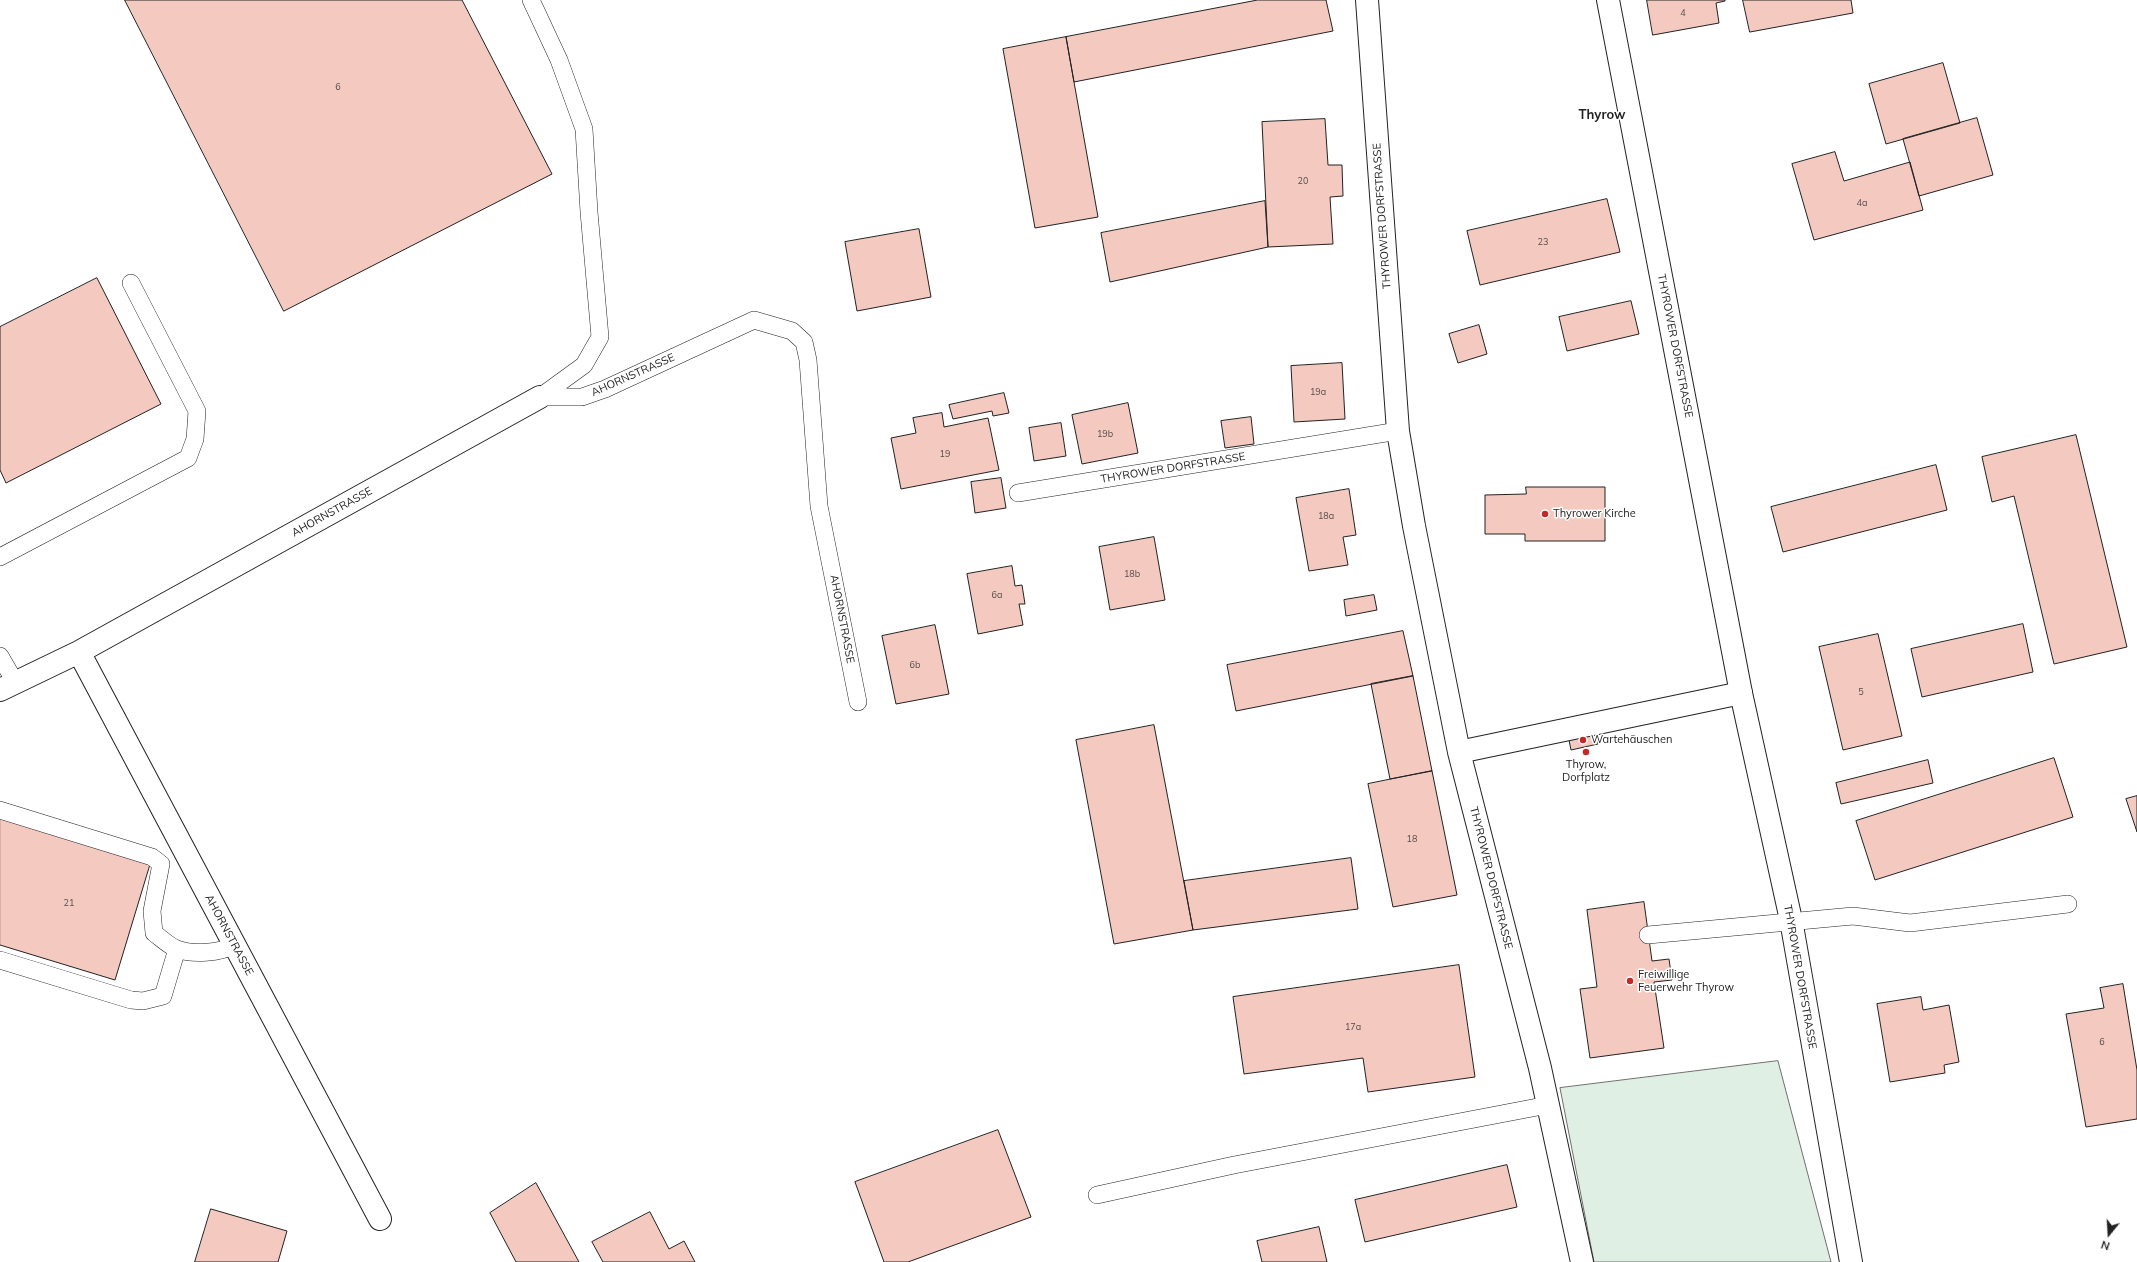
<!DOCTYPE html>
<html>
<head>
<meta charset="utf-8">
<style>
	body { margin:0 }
	#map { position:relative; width:2137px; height:1262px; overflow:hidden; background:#fff; font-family:Mulish,sans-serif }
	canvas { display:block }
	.north { position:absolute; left:2089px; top:1214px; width:40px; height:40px; -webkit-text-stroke:3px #fff; paint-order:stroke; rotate:198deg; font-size:11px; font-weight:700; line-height:16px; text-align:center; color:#222 }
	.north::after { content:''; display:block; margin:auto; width:14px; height:18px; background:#222; clip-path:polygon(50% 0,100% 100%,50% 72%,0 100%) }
</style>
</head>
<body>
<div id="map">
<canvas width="2137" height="1262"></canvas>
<div class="north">N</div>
</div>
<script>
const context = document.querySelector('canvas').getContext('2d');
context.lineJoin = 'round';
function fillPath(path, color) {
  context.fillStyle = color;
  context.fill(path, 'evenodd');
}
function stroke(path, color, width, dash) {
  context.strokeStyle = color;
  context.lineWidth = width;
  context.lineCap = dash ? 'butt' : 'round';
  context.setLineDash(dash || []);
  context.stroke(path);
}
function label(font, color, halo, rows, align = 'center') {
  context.font = font + ' Mulish,sans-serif';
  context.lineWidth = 3;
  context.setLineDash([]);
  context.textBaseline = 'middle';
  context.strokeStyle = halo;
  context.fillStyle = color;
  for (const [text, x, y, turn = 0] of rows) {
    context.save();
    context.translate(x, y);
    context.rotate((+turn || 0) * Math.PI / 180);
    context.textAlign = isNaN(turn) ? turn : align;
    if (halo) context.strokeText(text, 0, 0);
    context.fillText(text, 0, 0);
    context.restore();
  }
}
const green = new Path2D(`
	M1778,1061L1831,1262H1594L1560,1088Z`);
const building = new Path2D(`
	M125,0H462L552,174L284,311Z
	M1258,0H1326L1333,31L1074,82L1066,37Z
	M1647,0H1725V1L1716,3L1719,23L1653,35Z
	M1743,0H1851L1853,13L1750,32Z
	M1066,37L1098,217L1035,228L1003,49Z
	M1943,63L1960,123L1886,144L1869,84Z
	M1977,118L1993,175L1919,196L1903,139Z
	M1325,119L1328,165H1342L1343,196L1330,197L1333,244L1268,247L1262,122Z
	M1835,152L1844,181L1910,162L1923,210L1814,240L1792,164Z
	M1607,199L1620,252L1480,285L1467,231Z
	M1265,201L1268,247L1110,282L1101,233Z
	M919,229L931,297L857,311L845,242Z
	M97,278L161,404L6,483L0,470V327Z
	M1631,301L1639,334L1567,351L1559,317Z
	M1479,325L1487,354L1458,363L1449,334Z
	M1342,363L1345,419L1294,422L1291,366Z
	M1004,393L1009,413L993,416L992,411L953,419L949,405Z
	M1128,403L1138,453L1082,464L1072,415Z
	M942,413L944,427L988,418L999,470L901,489L891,438L916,433L913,418Z
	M1251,417L1254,444L1225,448L1221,421Z
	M1061,423L1066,456L1034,461L1029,428Z
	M2076,435L2127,647L2054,664L2014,496L1992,502L1982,457Z
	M1936,465L1947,510L1783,552L1771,507Z
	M1001,478L1006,508L975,513L971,482Z
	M1526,487H1605V541H1525V534H1485V495L1526,494Z
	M1349,489L1356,535L1343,537L1348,565L1309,571L1296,498Z
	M1154,537L1165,600L1110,610L1099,547Z
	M1012,566L1015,586L1022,585L1025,604H1019L1023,625L978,634L967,574Z
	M1374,595L1377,610L1346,616L1344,600Z
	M2023,624L2033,672L1922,697L1911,649Z
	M935,625L949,694L896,704L882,636Z
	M1403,631L1413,676L1236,711L1227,665Z
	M1878,634L1902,736L1843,750L1819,647Z
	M1413,676L1432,771L1390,779L1371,684Z
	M1154,725L1193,930L1114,944L1076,740Z
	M1595,730L1598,744L1571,750L1568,735Z
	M2054,758L2073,817L1875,880L1856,821Z
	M1928,760L1933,783L1841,804L1836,783Z
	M1432,771L1457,895L1393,907L1368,784Z
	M2137,796V832L2126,799Z
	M0,815L151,861L115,980L0,945Z
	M1351,858L1358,909L1193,930L1184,881Z
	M1644,902L1652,961L1669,959L1672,980L1654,982L1664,1048L1590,1058L1580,989L1597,987L1587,910Z
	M1459,965L1475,1077L1368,1092L1363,1058L1244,1074L1233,997Z
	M2123,984L2137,1070V1119L2086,1127L2066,1014L2104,1008L2100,988Z
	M1921,997L1923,1010L1949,1005L1959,1062L1944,1065L1945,1073L1890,1082L1877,1004Z
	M998,1130L1031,1217L908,1262H884L855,1182Z
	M1507,1165L1517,1207L1365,1242L1355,1200Z
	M536,1183L579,1262H516L490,1213Z
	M211,1209L287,1231L278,1262H195Z
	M650,1212L669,1249L684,1241L695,1262H603L592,1242Z
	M1319,1227L1327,1262H1262L1257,1241Z`);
const lane = new Path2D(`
	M531,0L559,60L584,129L589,212L600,337L584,365L540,397
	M540,397H582L605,389L754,320L792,331L804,342L808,360L819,506L858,702
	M1018,493L1398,431
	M0,557L188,458L195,439L197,411L131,283
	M0,656L15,682
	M0,810L152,857L161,864L152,911L154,933C161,938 169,946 177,949C192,955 221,953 234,945
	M1648,935L1853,916L1910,923L2068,904
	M0,960L131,1000L143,1001L163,996L177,949
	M1097,1195L1234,1165L1548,1105`);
const street = new Path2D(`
	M1367,0L1398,431L1414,526L1459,752L1540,1068L1582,1262
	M79,652L380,1219
	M0,690L79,652L540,397
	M1459,752L1741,693`);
const secondary = new Path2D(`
	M1608,0L1741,693L1791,920L1851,1262`);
const markers = [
	[1545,514,4,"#c62828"],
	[1583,740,4,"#c62828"],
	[1586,752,4,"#c62828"],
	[1630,981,4,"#c62828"]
];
const numberNames = [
	["4",1683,13],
	["6",338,87],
	["20",1303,181],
	["4a",1862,203],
	["23",1543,242],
	["19a",1318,392],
	["19b",1105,434],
	["19",945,454],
	["18a",1326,516],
	["18b",1132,574],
	["6a",997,595],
	["6b",915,665],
	["5",1861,692],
	["18",1412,839],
	["21",69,903],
	["17a",1353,1027],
	["6",2102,1042]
];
const streetNames = [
	["THYROWER DORFSTRASSE",1382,216,-94],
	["THYROWER DORFSTRASSE",1675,346,79],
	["AHORNSTRASSE",633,375,-24],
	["THYROWER DORFSTRASSE",1173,468,-9],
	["AHORNSTRASSE",332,512,-29],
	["AHORNSTRASSE",842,619,79],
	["THYROWER DORFSTRASSE",1491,878,76],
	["AHORNSTRASSE",229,935,62],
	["THYROWER DORFSTRASSE",1800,977,80]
];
const poiNames = [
	["Thyrower Kirche",1553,514],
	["Wartehäuschen",1591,740],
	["Thyrow,",1586,765,"center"],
	["Dorfplatz",1586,778,"center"],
	["Freiwillige",1638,975],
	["Feuerwehr Thyrow",1638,988]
];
const quarterNames = [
	["Thyrow",1602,115]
];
fillPath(green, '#e0efe3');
stroke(green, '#6f6f6f', 1);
fillPath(building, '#f3c9c0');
stroke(building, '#222', 1);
stroke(lane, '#222', 18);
stroke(street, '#222', 24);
stroke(secondary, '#222', 24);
stroke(lane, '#fff', 17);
stroke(street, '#fff', 22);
stroke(secondary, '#fff', 22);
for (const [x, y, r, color] of markers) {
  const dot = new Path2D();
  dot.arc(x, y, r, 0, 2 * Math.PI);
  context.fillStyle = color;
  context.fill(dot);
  stroke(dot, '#fff', 1.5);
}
label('9px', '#564c4a', null, numberNames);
label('11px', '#222', '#fff', streetNames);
label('11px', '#222', '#fff', poiNames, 'left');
label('bold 13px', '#222', '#fff', quarterNames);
</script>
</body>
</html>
